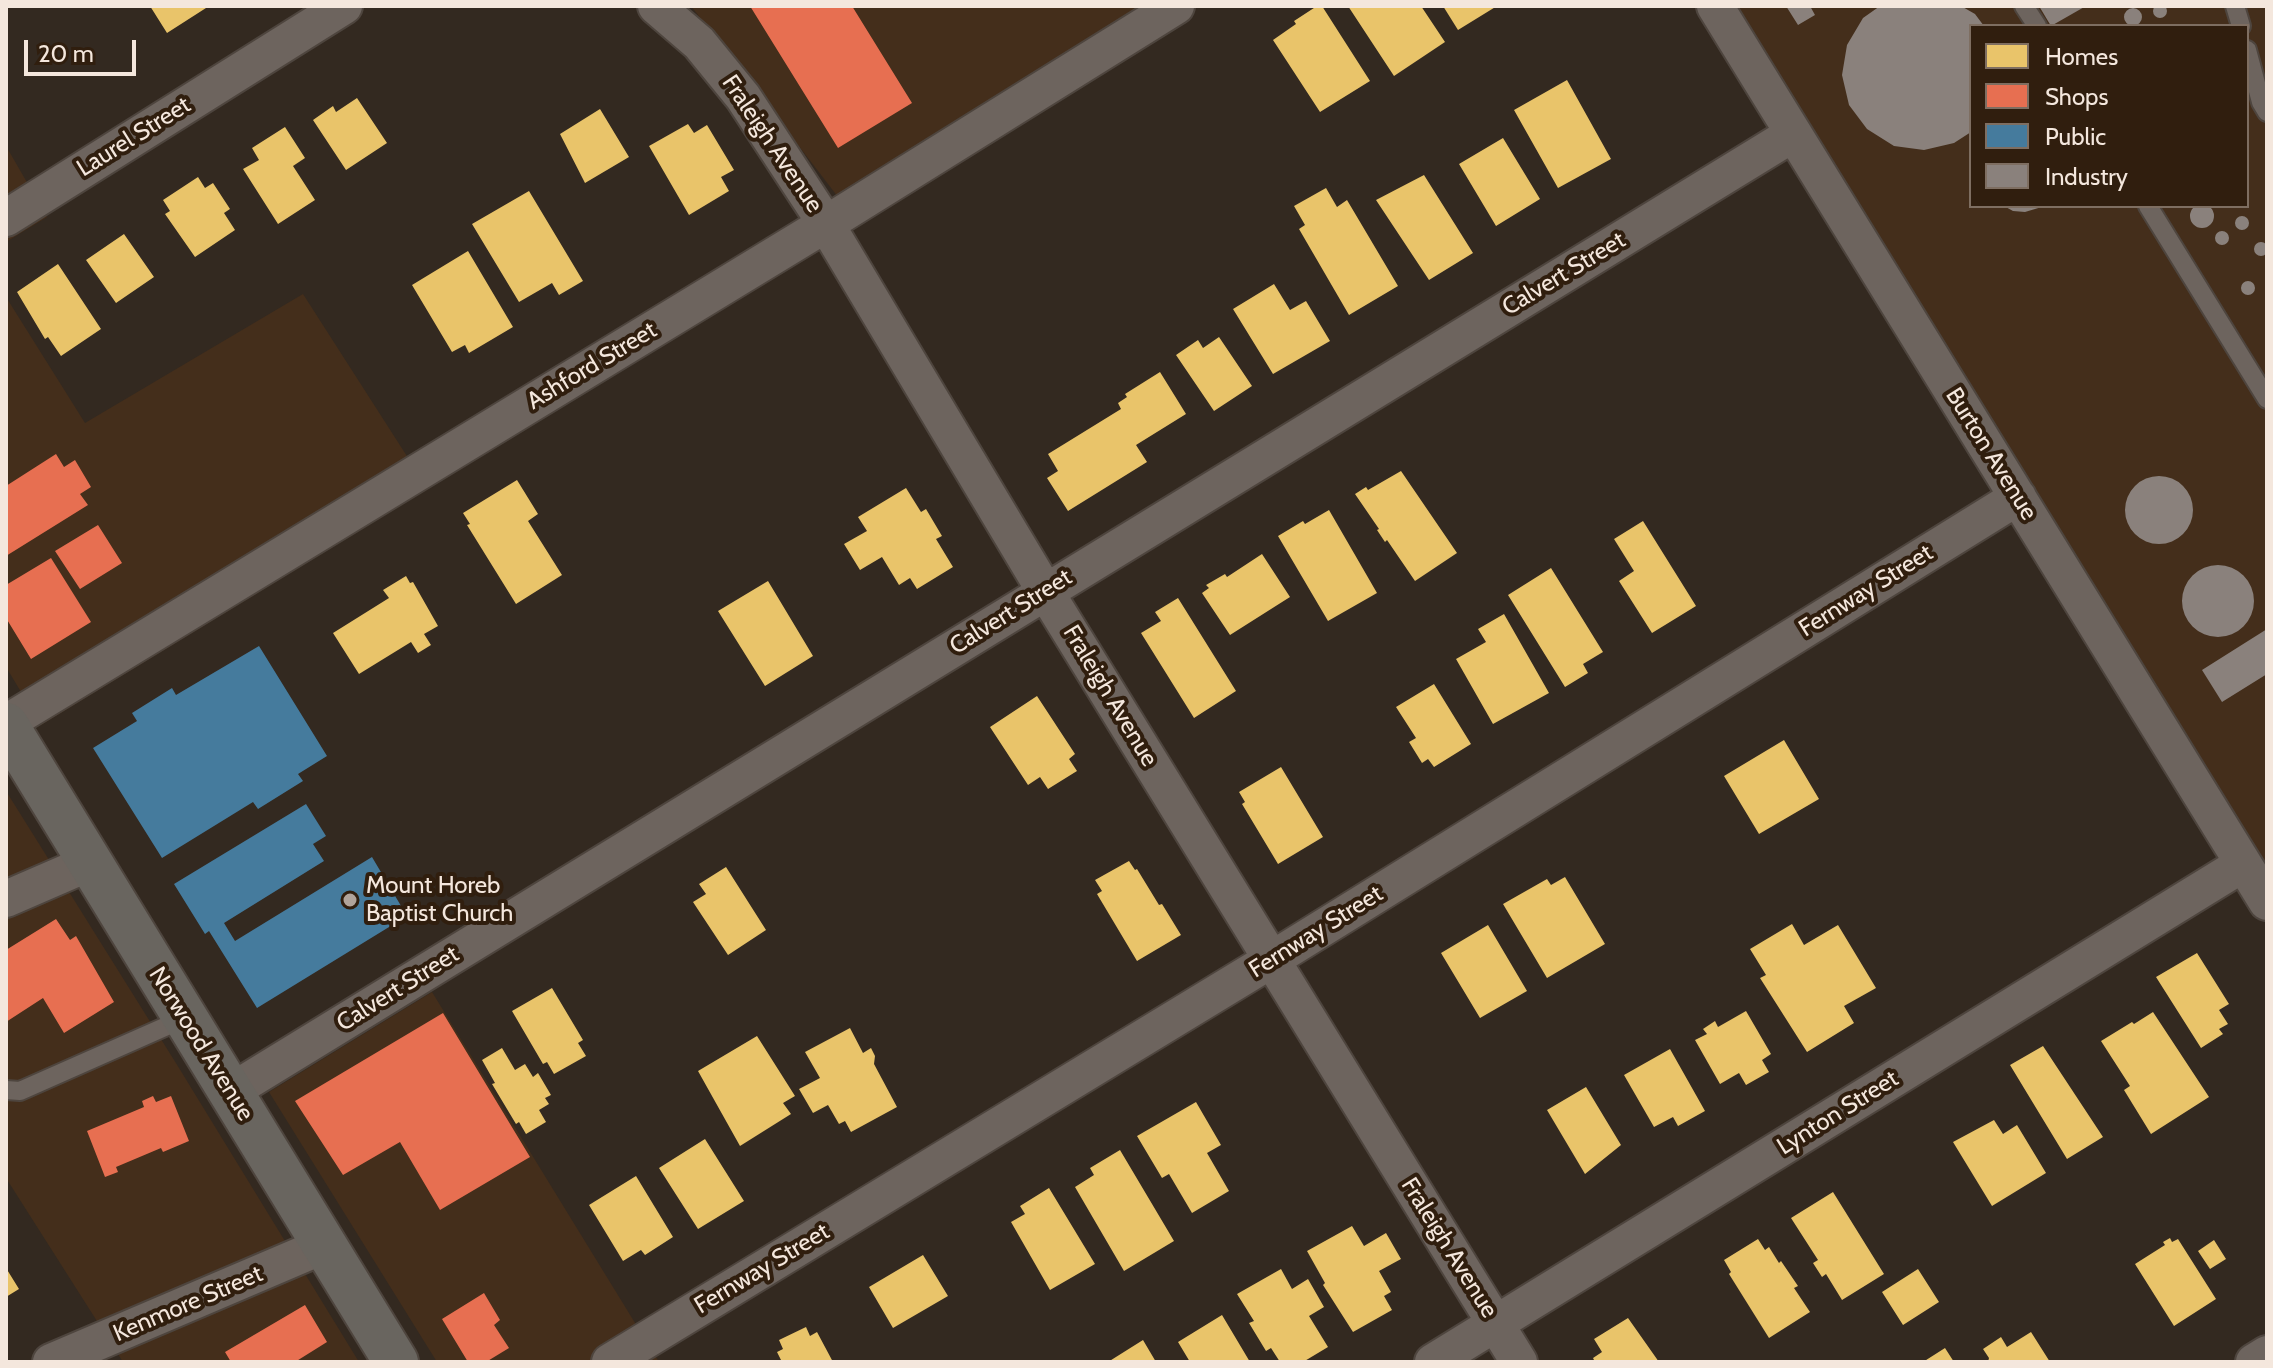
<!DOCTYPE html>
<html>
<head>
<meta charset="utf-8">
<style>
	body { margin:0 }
	#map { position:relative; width:2273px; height:1368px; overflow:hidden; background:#332920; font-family:Cabin,sans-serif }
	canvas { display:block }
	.frame { position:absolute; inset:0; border:8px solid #f4e7dd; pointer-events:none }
	.legend { position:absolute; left:1969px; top:24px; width:280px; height:184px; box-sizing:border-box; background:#301e0e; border:2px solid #7e6e61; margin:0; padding:10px 14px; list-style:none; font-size:24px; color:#f4e7dd }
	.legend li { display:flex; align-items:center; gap:16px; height:40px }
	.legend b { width:40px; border:2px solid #7e6e61 }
	.scale { position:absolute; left:24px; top:40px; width:112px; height:36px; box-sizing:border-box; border:4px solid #f4e7dd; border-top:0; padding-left:10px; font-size:24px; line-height:28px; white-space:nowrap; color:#f4e7dd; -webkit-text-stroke:6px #301e0e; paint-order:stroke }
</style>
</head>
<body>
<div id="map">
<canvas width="2273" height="1368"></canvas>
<div class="frame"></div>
<ul class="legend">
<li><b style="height:22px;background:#e9c46a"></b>Homes</li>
<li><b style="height:22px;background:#e76f51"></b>Shops</li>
<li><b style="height:22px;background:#457b9d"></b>Public</li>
<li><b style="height:22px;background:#8a817c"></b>Industry</li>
</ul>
<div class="scale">20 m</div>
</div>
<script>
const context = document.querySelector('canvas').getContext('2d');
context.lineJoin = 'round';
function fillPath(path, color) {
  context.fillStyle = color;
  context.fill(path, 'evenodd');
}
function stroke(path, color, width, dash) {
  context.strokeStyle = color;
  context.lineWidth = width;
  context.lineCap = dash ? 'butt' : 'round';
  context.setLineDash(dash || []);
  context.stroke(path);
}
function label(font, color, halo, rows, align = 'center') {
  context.font = font + ' Cabin,sans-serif';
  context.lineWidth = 8;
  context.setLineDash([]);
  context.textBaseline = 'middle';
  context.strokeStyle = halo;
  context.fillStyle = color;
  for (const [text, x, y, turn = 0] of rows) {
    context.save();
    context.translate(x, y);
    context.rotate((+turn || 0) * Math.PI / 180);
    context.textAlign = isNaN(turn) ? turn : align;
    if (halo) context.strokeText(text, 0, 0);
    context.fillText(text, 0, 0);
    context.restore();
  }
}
const built = new Path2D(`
	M691,6H1158L838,197Z
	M1727,6H2267V873ZM1971,26H2247V206H1971Z
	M6,146L47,217L6,242Z
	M303,294L428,489L41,725L6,667V297L85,423Z
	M6,791L179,1068L359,1362H123L6,1178Z
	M432,992L578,1230L659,1362H437L269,1092Z`);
const homes = new Path2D(`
	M150,6H205L206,8L167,33Z
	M1317,6H1322L1370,81L1320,112L1273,40L1296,24L1294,21Z
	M1348,6H1421L1445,42L1394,76Z
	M1443,6H1497L1458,30Z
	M1567,80L1611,159L1558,188L1514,110Z
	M357,98L387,143L346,170L313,120L333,106L336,112Z
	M600,109L629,157L585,183L560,134Z
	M688,124L694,133L707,125L734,170L721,177L729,191L689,215L649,146Z
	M285,127L305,158L293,166L315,200L278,224L243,169L259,160L252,148Z
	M1503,138L1540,199L1496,226L1459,164Z
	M1424,175L1473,253L1429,280L1376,200Z
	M198,177L205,188L213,183L230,209L224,213L235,230L195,257L165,214L170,211L163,200Z
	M1326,188L1337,207L1347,200L1398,286L1349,315L1299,229L1305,225L1294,206Z
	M529,191L583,281L559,295L552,283L519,302L472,224Z
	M124,234L154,277L116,303L86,260Z
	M468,251L513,327L469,353L465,345L452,352L412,285Z
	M58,264L101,329L61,356L48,337L45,339L17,292Z
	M1274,284L1290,310L1306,301L1330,341L1273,374L1233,309Z
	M1219,337L1252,386L1214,411L1176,355L1198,340L1203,348Z
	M1160,372L1186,414L1136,445L1147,462L1068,511L1047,478L1058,471L1048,454L1121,409L1118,403L1127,397L1125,394Z
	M1401,471L1457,553L1415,581L1387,540L1385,542L1377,530L1379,529L1355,494L1366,487L1368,490Z
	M517,480L538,514L528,521L562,575L516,604L467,525L470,524L463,513Z
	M906,488L921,512L926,509L942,536L936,539L953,567L917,589L910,578L899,585L882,557L860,570L844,544L867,531L858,517Z
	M1329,510L1377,593L1328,621L1278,536L1303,521L1305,524Z
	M1643,521L1696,606L1652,633L1619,581L1634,571L1614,539Z
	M1262,554L1290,597L1230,635L1202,593L1209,588L1206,585L1225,574L1227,577Z
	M1551,568L1603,652L1583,664L1588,673L1565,687L1508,595Z
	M406,576L410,583L413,582L438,626L424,634L431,645L418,653L411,642L359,674L333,633L389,598L383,590Z
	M768,581L813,656L765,686L718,611Z
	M1178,598L1236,691L1194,718L1141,633L1161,621L1155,612Z
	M1504,614L1549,693L1493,724L1456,659L1486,642L1478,629Z
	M1434,684L1471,744L1434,767L1428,759L1422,763L1409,742L1416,738L1396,707Z
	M1037,696L1075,754L1069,759L1077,771L1048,789L1040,777L1028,785L990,727Z
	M1784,740L1819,799L1759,834L1724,776Z
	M1281,767L1323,837L1278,864L1242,804L1245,802L1239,792Z
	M1129,861L1135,870L1137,869L1159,905L1162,904L1181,935L1137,961L1097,894L1102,891L1095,880Z
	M726,867L766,930L728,955L693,902L706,894L699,884Z
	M1565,877L1605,944L1547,978L1503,904L1547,879L1551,885Z
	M1792,924L1804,945L1838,925L1876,988L1844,1006L1854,1023L1807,1052L1760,978L1766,975L1750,949Z
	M1488,925L1527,991L1480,1018L1441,953Z
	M2197,953L2229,1004L2219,1010L2228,1024L2219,1029L2223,1034L2201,1048L2156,977Z
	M552,988L583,1040L578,1043L586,1056L554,1074L547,1062L543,1064L512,1011Z
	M1746,1011L1771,1054L1762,1060L1769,1072L1746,1085L1739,1073L1720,1084L1695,1040L1707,1034L1703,1029L1715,1021L1718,1027Z
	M2153,1012L2209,1097L2151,1134L2124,1090L2130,1086L2101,1041L2132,1022L2134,1024Z
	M850,1028L863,1053L871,1048L875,1056L874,1064L897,1107L851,1132L845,1121L839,1124L828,1105L813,1113L799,1089L820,1078L805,1052Z
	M757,1036L795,1096L783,1103L791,1114L740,1146L698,1071Z
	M2043,1046L2103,1137L2067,1159L2010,1065Z
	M502,1048L515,1070L525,1064L533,1077L538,1073L551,1095L545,1098L549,1104L539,1110L546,1122L526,1134L519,1122L516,1124L492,1084L495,1083L482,1060Z
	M1670,1049L1705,1111L1678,1126L1673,1117L1654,1127L1624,1075Z
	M1586,1087L1621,1145L1585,1174L1547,1110Z
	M1196,1102L1221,1145L1207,1153L1229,1191L1192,1213L1169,1174L1162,1178L1137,1136Z
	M1994,1120L2003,1134L2017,1125L2046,1173L1992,1206L1953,1142Z
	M705,1139L744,1201L698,1229L659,1168Z
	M1120,1150L1174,1241L1124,1271L1075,1187L1094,1175L1090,1168Z
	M636,1176L673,1237L645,1255L641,1250L623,1261L589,1205Z
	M1049,1188L1095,1264L1050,1290L1011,1222L1025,1214L1020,1206Z
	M1833,1192L1884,1274L1842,1300L1826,1274L1822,1277L1813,1263L1818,1260L1791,1218Z
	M1352,1226L1364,1246L1386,1233L1401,1259L1379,1271L1391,1292L1384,1296L1392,1310L1353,1332L1323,1285L1325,1283L1307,1251Z
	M2170,1238L2172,1242L2178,1239L2216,1299L2174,1326L2135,1264L2165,1245L2163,1242Z
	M1758,1239L1765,1250L1769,1247L1779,1263L1781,1261L1798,1286L1794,1288L1810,1312L1769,1338L1729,1274L1731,1272L1724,1260Z
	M2214,1240L2226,1259L2210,1269L2198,1251Z
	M923,1255L948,1296L893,1328L869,1287Z
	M6,1268L19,1289L6,1297Z
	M1281,1269L1292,1289L1308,1279L1324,1307L1309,1316L1328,1347L1303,1362H1280L1271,1348L1266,1351L1249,1323L1254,1321L1237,1294Z
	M1918,1269L1939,1302L1903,1325L1882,1292Z
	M1222,1315L1250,1362H1190L1178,1342Z
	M1628,1318L1659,1362H1595L1593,1358L1602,1352L1594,1339Z
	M806,1327L810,1336L817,1332L833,1362H782L777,1352L783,1349L779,1340Z
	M2031,1332L2050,1362H1988L1989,1358L1983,1349L2001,1337L2007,1347Z
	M1143,1340L1156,1362H1108Z
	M1945,1348L1954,1362H1923Z`);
const shops = new Path2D(`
	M750,6H852L912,103L838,148Z
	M56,454L64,467L75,460L91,487L80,494L88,505L6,556V486Z
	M98,525L122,563L80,589L55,551Z
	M51,558L91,622L31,659L6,618V585Z
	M56,919L70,940L76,936L114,1002L64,1033L43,998L6,1022V950Z
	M443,1013L530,1157L440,1210L400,1142L343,1175L295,1101Z
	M153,1096L156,1102L171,1096L189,1141L163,1152L161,1148L116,1167L118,1172L105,1177L87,1131L144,1107L142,1101Z
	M484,1293L500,1320L494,1325L509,1348L486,1362H468L442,1319Z
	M305,1305L327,1342L295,1362H231L225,1352Z`);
const public = new Path2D(`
	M259,646L327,756L298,774L303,781L258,809L253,802L162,858L93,748L137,721L132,713L172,688L176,695Z
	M306,804L326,836L313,844L324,861L224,923L235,941L372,857L407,916L257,1008L209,931L205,934L174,884Z`);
const industry = new Path2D(`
	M2153 11a7 7 0 1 1 14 0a7 7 0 1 1-14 0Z
	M1786,6H1810L1815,15L1798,25Z
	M1880,6H1961L1975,14L1984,26H1971V132L1954,143L1924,150L1894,146L1867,129L1849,105L1842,75L1847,45L1863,18Z
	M2039,6H2086L2051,26Z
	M2124 17a9 9 0 1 1 18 0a9 9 0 1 1-18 0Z
	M2190 216a12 12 0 1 1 24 0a12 12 0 1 1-24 0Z
	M2004,206H2045L2025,212L2013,211Z
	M2235 223a7 7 0 1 1 14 0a7 7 0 1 1-14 0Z
	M2215 238a7 7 0 1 1 14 0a7 7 0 1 1-14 0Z
	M2254 249a7 7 0 1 1 14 0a7 7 0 1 1-14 0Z
	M2241 288a7 7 0 1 1 14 0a7 7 0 1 1-14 0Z
	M2125 510a34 34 0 1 1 68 0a34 34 0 1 1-68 0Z
	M2182 601a36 36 0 1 1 72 0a36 36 0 1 1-72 0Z
	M2267,629V674L2222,702L2202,670Z`);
const service = new Path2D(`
	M2024,6L2037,26
	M2235,6L2241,26
	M2247,50L2261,102L2267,112
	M2148,206L2267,399
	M6,1090L20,1091L185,1018`);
const minor = new Path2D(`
	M656,6L699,43L743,97L826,224L1045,591L1519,1362
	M1715,6L2267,902
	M6,218L344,6
	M6,723L826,224L1176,6
	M6,899L89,863
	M230,1092L1793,134
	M51,1362L325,1245
	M610,1362L1271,960L2018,497
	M1433,1362L2243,864
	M2254,1362L2267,1354`);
const secondary = new Path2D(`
	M6,725L396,1362`);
const markers = [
	[350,900,8,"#b0a49b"]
];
const streetNames = [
	["Laurel Street",134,137,-32],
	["Fraleigh Avenue",772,144,56],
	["Calvert Street",1564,274,-31],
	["Ashford Street",592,366,-31],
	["Burton Avenue",1991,454,58],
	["Fernway Street",1866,591,-32],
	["Calvert Street",1011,612,-32],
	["Fraleigh Avenue",1110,696,59],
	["Fernway Street",1316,932,-32],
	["Calvert Street",398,989,-32],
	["Norwood Avenue",201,1044,58],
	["Lynton Street",1838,1113,-32],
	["Fraleigh Avenue",1449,1248,58],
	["Fernway Street",762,1269,-31],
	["Kenmore Street",188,1304,-23]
];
const poiNames = [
	["Mount Horeb",366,886],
	["Baptist Church",366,914]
];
fillPath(built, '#442e1b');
fillPath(homes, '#e9c46a');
fillPath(shops, '#e76f51');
fillPath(public, '#457b9d');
fillPath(industry, '#8a817c');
stroke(service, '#4e453e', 22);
stroke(minor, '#4e453e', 40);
stroke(secondary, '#4e453e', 48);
stroke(service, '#6d645e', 18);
stroke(minor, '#6d645e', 36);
stroke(secondary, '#69655f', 44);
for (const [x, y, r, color] of markers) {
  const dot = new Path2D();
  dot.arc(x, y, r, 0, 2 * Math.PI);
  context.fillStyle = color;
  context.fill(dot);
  stroke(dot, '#301e0e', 3);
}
label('24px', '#f4e7dd', '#301e0e', streetNames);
label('24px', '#f4e7dd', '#301e0e', poiNames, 'left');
</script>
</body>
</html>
